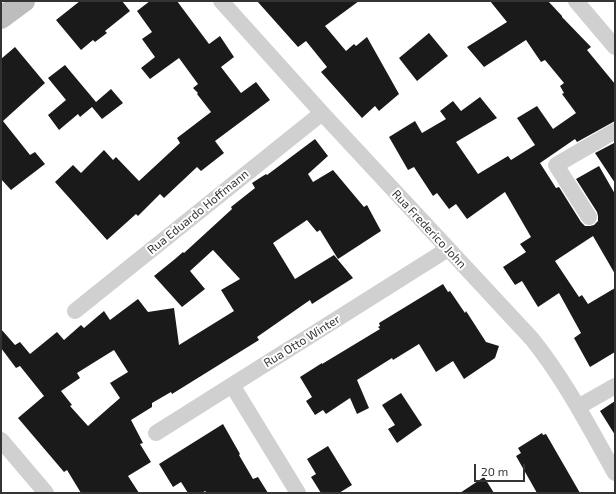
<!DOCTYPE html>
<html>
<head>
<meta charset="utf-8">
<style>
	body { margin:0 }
	#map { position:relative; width:616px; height:494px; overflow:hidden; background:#fff; font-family:"Exo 2",sans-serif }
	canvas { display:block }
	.frame { position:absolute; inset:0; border:2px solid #333; pointer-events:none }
	.scale { position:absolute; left:474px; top:464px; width:51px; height:18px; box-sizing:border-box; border:2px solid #333; border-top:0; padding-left:5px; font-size:12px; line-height:14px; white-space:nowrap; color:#333; -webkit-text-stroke:3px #fff; paint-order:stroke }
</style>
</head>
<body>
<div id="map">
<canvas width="616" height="494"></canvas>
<div class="frame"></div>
<div class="scale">20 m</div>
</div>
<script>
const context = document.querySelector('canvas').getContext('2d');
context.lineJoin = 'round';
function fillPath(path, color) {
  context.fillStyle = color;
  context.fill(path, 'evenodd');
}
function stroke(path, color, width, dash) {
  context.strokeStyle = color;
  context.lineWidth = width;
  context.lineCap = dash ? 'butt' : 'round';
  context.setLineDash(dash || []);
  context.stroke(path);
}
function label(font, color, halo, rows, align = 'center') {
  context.font = font + ' "Exo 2",sans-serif';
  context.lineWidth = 4;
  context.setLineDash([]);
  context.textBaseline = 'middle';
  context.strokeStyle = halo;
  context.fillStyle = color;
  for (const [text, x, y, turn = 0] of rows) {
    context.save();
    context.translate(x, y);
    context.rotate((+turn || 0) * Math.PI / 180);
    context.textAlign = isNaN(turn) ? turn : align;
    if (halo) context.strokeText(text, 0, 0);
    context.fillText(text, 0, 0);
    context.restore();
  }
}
const building = new Path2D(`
	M80,1H122L130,11L105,31L107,33L95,42L93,40L81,50L56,20Z
	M150,1H177L209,44L220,36L234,57L221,67L241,93L256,82L270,100L215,141L224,153L201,171L197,167L164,198L160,194L138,216L136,214L107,240L55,182L73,165L81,173L104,150L113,160L116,157L139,181L180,143L177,138L211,112L197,94L198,93L193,88L198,84L179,58L150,79L141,68L155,57L142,39L152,32L137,11Z
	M257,1H359L325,26L346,51L354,44L356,46L367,37L399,94L379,111L375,106L362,118L321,72L327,67L306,41L298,47Z
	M490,1H548L562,16V17L591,47L587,50L615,84V121L577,142L575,139L540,163L556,188L559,187L581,222L585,226H590L594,225L598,221V216L597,212L576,179L599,166L615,194V274L593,236L555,261L579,297L582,295L588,304L615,288V352L590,367L574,338L581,333L559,293L538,307L522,281L515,285L503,267L526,252L520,244L531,237L505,192L467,219L456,204L449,209L437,193L433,196L414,167L408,170L389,137L415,121L422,133L446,119L440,111L453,101L461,111L480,97L497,118L456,142L478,174L508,156L511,160L535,145L517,118L537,106L553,129L576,113L562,94L564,93L560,86L564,83L545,60L541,62L526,40L484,67L467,47L507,22Z
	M429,33L448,56L417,81L399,58Z
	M15,47L45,83L3,121L30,155L35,152L45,164L11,190L1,179V59Z
	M65,65L96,102L111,89L123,103L102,119L92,107L80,117L78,114L59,130L48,115L66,100L48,78Z
	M315,139L328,156L308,174L313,182L333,170L364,207L367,205L381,231L338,259L320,230L317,232L307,220L273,243L295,279L334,255L353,278L312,304L310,300L257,337L259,340L172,394L171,392L152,403V407L131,420L143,443L140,444L151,462L128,476L139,493H81L67,470L64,472L18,418L44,396L20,366L16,368L1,348V329L15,345L20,342L30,354L57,332L64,340L81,325L84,328L104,311L110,320L138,299L148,312L174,308L179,345L234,311L221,290L240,279L213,250L190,271L205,289L182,307L154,276L175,259L183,252L184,253L232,209L231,207L255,188L252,183L266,174L267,175ZM114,350L128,372L110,383L120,398L88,426L70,406L72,405L61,391L80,378L77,373Z
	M614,143L615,144V183L595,153Z
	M443,284L448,292L450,291L465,313L466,311L486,342L499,346L495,358L464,379L453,361L436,372L419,344L393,360L392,358L357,380L369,408L357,414L350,398L326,414L323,410L315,415L306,401L312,397L300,377L322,363V364L380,329L378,327L380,326L379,323Z
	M401,393L422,425L397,443L388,429L395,425L382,405Z
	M615,401V435L600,411Z
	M223,424L240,454L239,455L253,479L258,477L268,493H207L205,491L202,493H188L181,482L173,487L159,464Z
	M542,433L543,435L546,434L580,493H537L516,456L521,453L518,448Z
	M328,446L352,485L339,493H321L311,477L316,474L307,459Z
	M484,477L494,493H460Z`);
const street = new Path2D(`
	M221,1L322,113L532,339C565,380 589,427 615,473
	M576,1L615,47
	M589,217L556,165L615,131
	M75,311L322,113
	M232,385L298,493
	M578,407L615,386
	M156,433L448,249
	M1,440L46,493`);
const secondary = new Path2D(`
	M1,18L24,1`);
const streetNames = [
	["Rua Eduardo Hoffmann",198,212,-39],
	["Rua Frederico John",429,229,47],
	["Rua Otto Winter",302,341,-32]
];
fillPath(building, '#1a1a1a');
stroke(street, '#d0d0d0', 16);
stroke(secondary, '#bdbdbd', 22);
label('12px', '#333', '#fff', streetNames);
</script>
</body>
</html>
